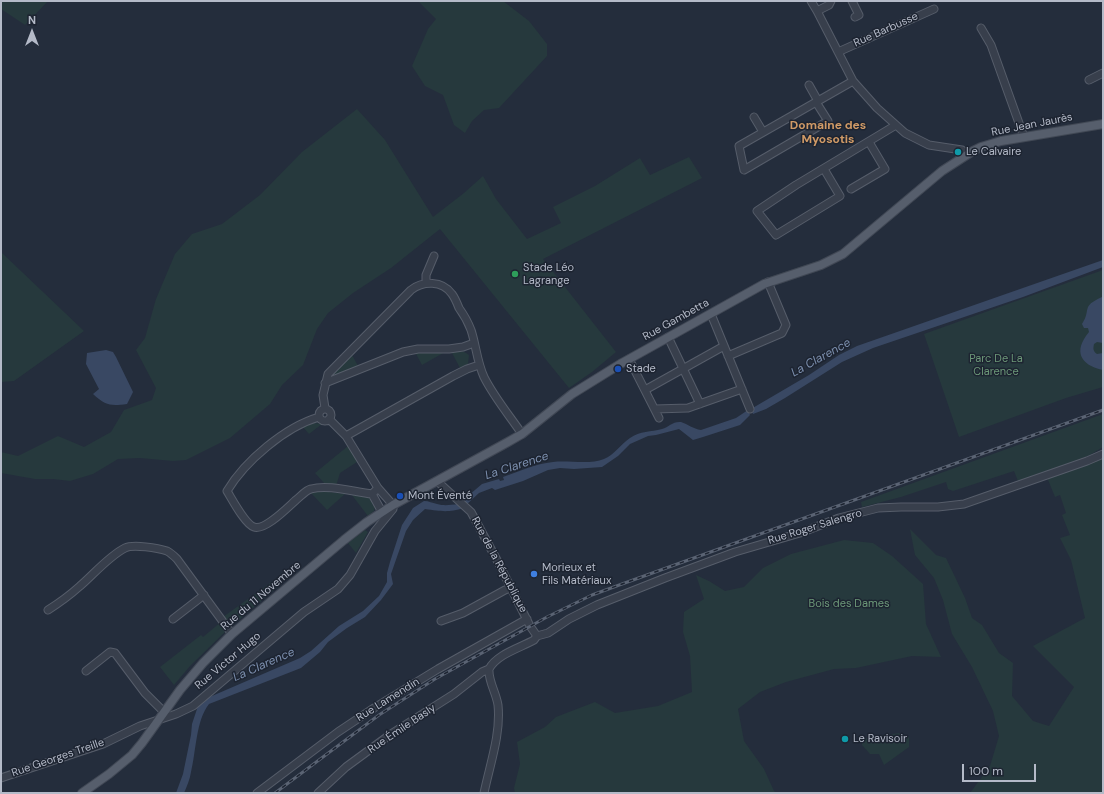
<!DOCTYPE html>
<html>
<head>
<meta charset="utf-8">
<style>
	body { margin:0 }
	#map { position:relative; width:1104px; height:794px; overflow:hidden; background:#242d3c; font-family:"DM Sans",sans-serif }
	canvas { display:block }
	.frame { position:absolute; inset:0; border:2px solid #b4bac8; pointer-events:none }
	.north { position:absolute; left:12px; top:12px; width:40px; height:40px; -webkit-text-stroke:3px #1d2431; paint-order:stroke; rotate:0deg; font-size:11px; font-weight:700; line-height:16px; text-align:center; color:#b4bac8 }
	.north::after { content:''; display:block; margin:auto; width:14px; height:18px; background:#b4bac8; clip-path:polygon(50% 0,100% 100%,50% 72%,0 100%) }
	.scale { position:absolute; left:962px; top:764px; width:74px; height:18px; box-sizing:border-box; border:2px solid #b4bac8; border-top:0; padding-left:5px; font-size:12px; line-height:14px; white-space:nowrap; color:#b4bac8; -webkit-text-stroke:3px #1d2431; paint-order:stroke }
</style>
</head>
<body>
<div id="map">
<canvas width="1104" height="794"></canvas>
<div class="frame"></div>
<div class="north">N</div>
<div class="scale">100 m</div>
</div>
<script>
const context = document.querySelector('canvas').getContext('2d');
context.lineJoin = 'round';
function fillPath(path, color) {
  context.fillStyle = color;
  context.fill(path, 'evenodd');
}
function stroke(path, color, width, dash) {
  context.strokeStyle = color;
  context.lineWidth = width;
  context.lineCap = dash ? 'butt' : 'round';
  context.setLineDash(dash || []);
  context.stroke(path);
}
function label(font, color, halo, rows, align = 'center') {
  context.font = font + ' "DM Sans",sans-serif';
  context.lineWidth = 3;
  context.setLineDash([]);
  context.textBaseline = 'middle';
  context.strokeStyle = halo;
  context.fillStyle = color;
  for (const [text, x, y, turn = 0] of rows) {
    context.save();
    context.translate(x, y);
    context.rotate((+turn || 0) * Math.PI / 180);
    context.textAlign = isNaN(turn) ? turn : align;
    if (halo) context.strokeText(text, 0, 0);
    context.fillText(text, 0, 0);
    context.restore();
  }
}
const green = new Path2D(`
	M1,1H48L25,25L1,9Z
	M419,1H503L529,21L547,44V56L499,108L484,110L472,121L465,133L454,125L443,95L425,86L412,66L428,29L436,19L419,2Z
	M357,109L385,140L433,217L464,193L483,176L496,199L527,239L561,223L553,207L595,186L640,158L650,175L689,157L702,178L543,259L616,352L592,372L569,388L440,229L391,268L353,293L328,313L317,329L303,365L282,385L270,404L230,438L186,460L173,461L140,458L118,459L93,474L70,481L53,479H35L1,473V452L18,456L58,436L84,447L111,432L124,410L152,400L156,388L136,350L145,338L156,299L175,254L192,234L222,224L260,195L302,152Z
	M1,252L84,331L14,381L1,382Z
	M1103,270V387L1066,398L959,437L924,334Z
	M451,351C457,351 464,350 469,355L468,364L460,368Z
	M415,352H445L422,365Z
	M351,353L358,366L332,376L331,374Z
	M1103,414V447L1088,456L1018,481L1014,471L953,491L948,489L946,482L901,497L862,507L861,502Z
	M315,423L322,424L309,434L303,427Z
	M348,446L358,459L356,460L357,462L340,473L336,486L325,484L315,473Z
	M1103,454V793H970L990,766L999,736L993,711L972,667L952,634L943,600L934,578L915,555L910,529L936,555L946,558L965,598L972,618L982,625L999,653L1013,663L1012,696L1033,721L1049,726L1074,687L1033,646L1085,618L1071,560L1060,538L1070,535L1062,515L1066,513L1060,495L1055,497L1046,475Z
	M321,491L345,494L327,510L311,493Z
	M351,494C359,495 368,495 374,501L372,502L373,506H375L374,511L368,516Z
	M365,530L368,532L356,553L348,543Z
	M844,540L873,543L892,556L923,584L926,624L941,657L912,656L856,668L834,669L786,682L760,692L738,709L744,741L764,769L774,791L777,793H515L514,788L520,764L517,742L545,727L556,717L595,702L615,713L658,706L692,692L690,656L683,632L684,612L704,599L696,575L709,581L725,591L744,587L763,568L791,554Z
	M277,578L281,584L233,625L228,624L223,617Z
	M221,622L226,631L190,666L174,685L160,667L201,635L203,637Z
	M899,733L909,737V747L884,765L879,754H870L862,745V739Z`);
const water = new Path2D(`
	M1103,260V267L1023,297L873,348L842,362L785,398L766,409L753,414L751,409L809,375L839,355L857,346Z
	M1102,297L1103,343L1097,342L1094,344C1093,349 1093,351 1097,354L1103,353V370C1080,365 1073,351 1089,332L1088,328H1084L1082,324C1092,309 1080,307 1102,297Z
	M106,350L113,352L116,357L133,392L127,404C111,406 106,406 93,394L99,389L86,364L87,353Z
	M748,410L750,415L740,425L703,437L693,440L679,429L656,435L648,436L630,444L618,456L602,467L574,469L560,468L548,470L523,481L495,490L492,488L479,493L466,505L462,501L482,484L499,479L500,481L504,480L503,477C520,471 535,464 553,462C568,460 590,465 604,459C614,455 621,444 630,438C640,431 651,432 662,429C669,427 673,421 681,422C688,424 693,429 701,430L736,418Z
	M424,501C429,501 432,503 437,504C444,506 450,505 458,504L464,508C447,513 441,511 425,509L413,520L406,531L391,574L393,584L381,600L365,617L347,628L328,642L320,652L301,668L209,704C196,720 196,752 191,772C190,779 187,786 184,793H176L183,774L191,735L192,724L198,706L205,699L300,658L311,651L339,626L363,611L379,596L387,582V573L390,562L402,525L413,508Z`);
const minor = new Path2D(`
	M811,1L817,11L853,81L877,108L905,133L929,145L962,150L967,154
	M852,1L859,15L855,17
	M817,11L829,5L831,1
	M981,28L991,45L1024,137
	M838,52L934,9
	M1089,80L1103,73
	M809,85L818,101
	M816,102L828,121L744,170L739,146L853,81
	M754,117L763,132
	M824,169L840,196L776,235L757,211L796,185L896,125
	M851,189L885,169L869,142
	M426,283V275L434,256
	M711,314L750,409
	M668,337L700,404
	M728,356L782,333L786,325L768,282
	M629,359L659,418
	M325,383L403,352L418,349H449L463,347L474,343
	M645,390L724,346
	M325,408L323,395L328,374L411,290C423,281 442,280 452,294C455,298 457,303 459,308C464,315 468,322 471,330C476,345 477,362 484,377C494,397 509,415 522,434
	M319 415a6 6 0 1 1 12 0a6 6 0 1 1-12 0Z
	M655,409L688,408L742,389
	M319,417C285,427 245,461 227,491C232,499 245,524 254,527C265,531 288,507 296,500C301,496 306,490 311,489C328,484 354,492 372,494L378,488
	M346,436L453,376L467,369L479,365
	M437,481L471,512L498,562L530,626L537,636
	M372,494L382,512
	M48,610C59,603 70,595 80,586C93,575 109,556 125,548C133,544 158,548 167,551C171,553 174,556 177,559L232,634
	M173,619L204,595
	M441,621L463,613L505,590L511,588
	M537,636L548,633L569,619L597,605L665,578L735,552L800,533L839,518L878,508L901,507H938L964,504L1087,461L1103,454
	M489,669C497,654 520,648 534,640L537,636
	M86,671L110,652L115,653L145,693L164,712
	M1,778L103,744L140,726L176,714L193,706L304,612L338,589L350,575L375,531L393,509V505L378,488L346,436L329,419
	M257,793L338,732L374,708L438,669L527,619
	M318,793L346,767L391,734L454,694L482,672L489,669
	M484,793C490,764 501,734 498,705C496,692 488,681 489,669`);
const major = new Path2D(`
	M82,793L109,774L132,755L142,743L180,690L203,663L232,634L344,540L367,522L393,505L508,442L522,434L572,394L622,363L764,284L821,265L843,254L942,171L973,151L981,147L1001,141L1103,124`);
const rail = new Path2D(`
	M275,793L379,715L435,679L547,617L592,595L622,584L1103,410`);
const markers = [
	[958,152,4,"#0f9aa8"],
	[515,274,4,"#2e9e5b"],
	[618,369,4,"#1a4fb4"],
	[400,496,4,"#1a4fb4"],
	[534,574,4,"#3f7fe0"],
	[845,739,4,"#0f9aa8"]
];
const streetNames = [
	["Rue Barbusse",886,30,-24],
	["Rue Jean Jaurès",1032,125,-11],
	["Rue Gambetta",676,320,-29],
	["Rue Roger Salengro",815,527,-17],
	["Rue de la République",499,565,62],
	["Rue du 11 Novembre",261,596,-40],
	["Rue Victor Hugo",228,661,-40],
	["Rue Lamendin",388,700,-32],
	["Rue Émile Basly",402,729,-34],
	["Rue Georges Treille",58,758,-19]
];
const poiNames = [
	["Le Calvaire",966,152],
	["Stade Léo",523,268],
	["Lagrange",523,281],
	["Stade",626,369],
	["Mont Éventé",408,496],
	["Morieux et",542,568],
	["Fils Matériaux",542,581],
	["Le Ravisoir",853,739]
];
const parkNames = [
	["Parc De La",996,359],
	["Clarence",996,372],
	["Bois des Dames",849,604]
];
const neighbourhoodNames = [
	["Domaine des",828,126],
	["Myosotis",828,140]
];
const waterNames = [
	["La Clarence",821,358,-29],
	["La Clarence",517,466,-18],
	["La Clarence",264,665,-24]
];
fillPath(green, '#26393d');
fillPath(water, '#394863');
stroke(minor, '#565d6a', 9);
stroke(major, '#414855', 10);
stroke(minor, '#383f4c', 7);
stroke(major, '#565e6c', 8);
stroke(rail, '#5a6373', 3);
stroke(rail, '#1d2431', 1.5, [4.5]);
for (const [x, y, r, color] of markers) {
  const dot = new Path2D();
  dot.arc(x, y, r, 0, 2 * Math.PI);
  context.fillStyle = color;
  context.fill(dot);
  stroke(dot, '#1d2431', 1.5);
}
label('11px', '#b4bac8', '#1d2431', streetNames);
label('11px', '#b4bac8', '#1d2431', poiNames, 'left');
label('11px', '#6c9878', '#1d2431', parkNames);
label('bold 12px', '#d09a66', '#1d2431', neighbourhoodNames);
label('italic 12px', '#7c8fae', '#1d2431', waterNames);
</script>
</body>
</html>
